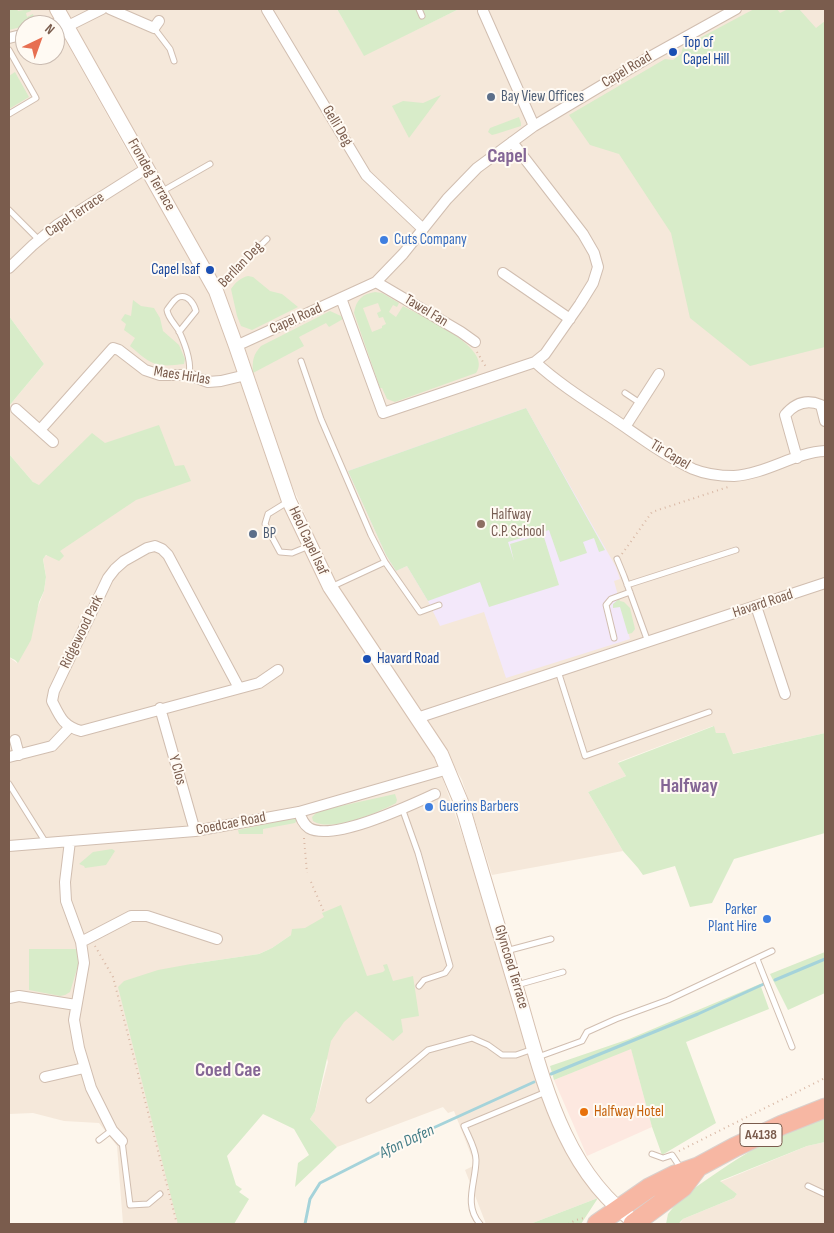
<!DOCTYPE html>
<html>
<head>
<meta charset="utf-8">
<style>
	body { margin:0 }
	#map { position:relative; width:834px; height:1233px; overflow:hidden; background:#fdf6ec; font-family:"Sofia Sans Condensed",sans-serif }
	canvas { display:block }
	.frame { position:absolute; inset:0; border:10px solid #7a5c4d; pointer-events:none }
	.north { position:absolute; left:15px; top:15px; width:50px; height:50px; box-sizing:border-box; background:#fffaf3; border:1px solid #cabbb1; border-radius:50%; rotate:42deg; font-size:14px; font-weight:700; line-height:20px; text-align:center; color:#7a5c4d }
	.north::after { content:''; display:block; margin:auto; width:18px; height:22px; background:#e76f51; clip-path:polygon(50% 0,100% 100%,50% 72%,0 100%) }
</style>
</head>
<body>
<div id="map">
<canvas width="834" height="1233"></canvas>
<div class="frame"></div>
<div class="north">N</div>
</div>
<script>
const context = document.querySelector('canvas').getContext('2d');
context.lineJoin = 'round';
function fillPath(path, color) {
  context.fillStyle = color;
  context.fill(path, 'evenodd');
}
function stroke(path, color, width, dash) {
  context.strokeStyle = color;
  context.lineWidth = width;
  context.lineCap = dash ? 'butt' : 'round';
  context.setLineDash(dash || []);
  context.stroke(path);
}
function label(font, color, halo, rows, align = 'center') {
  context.font = font + ' "Sofia Sans Condensed",sans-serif';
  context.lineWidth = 4;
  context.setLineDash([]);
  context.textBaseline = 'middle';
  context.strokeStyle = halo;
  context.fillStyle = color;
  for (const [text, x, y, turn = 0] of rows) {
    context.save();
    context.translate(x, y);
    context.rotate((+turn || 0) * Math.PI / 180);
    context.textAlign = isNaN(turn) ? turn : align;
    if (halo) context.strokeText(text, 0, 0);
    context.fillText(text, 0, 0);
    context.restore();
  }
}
const residential = new Path2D(`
	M9,9H337L364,55L459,9H825V733L732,754L725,733H716L713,726L618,762L626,776L588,792L623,851L492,875L462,780L430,723L338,589L273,443L247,354L222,296L71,21L59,29L134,163L215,298L300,540L436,759L478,881L555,1125L598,1198L530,1224H486L465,1170L475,1165L454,1111L448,1113L443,1107L337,1147L310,1119L315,1111L328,1062L291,935L272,948L259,954L191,964L178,1224H123L117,1146L99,1123L64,1121L33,1113L9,1114V657L17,663L44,591L46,577L43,558L47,555L59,551L33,482L9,454V406L44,364L9,316ZM25,25H55V55H25Z
	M825,1142V1224H680L683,1219L734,1198L737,1194L720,1182L807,1146Z`);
const commercial = new Path2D(`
	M631,1048L652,1127L587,1156L554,1080Z`);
const education = new Path2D(`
	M526,408L616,567L620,579L614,581L630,639L506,678L484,612L440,626L428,601L407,566L396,571L386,555L348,471Z`);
const green = new Path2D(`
	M9,9H17L18,11L30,9L31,11L26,13L27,17L33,14L34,18L24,21L25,26L9,30Z
	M337,9H459L364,56Z
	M754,9H777L780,13L788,9H799L816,28L825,21V347L750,366L690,318L671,233L619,154L590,145L569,115L665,59L673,60L681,54L683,47Z
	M15,72L29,97L9,109V76Z
	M441,95L409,138L392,106L403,101L423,103Z
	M519,117L521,123V126L496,134L492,135L488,132L490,128Z
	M248,276L253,277L270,291L282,294L298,307L252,330L241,326L237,316L231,289C236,282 240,278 248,276Z
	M375,292L382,293L399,303L397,307L393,305L389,312L396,317L403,306C419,315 495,348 476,373L395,402L387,399L382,388H380L354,313C356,300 362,294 375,292ZM378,303L381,311L377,313L379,318L383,317L386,324L382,326V328L372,332L363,308Z
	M133,300L141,306L154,308L160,318L163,331L179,345L185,359L184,364C155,368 151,364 130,346L135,338L124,330L126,324L121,320L125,314L131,316Z
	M330,311L341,316L343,319L329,327L326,323L299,337L304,346L253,373C252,361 253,355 261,346Z
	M9,316L44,364L9,406Z
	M526,408L605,550L599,552L594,538L583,542L587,553L560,562L549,530L508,542L514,561L510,544L543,534L559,585L489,607L480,582L428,601L407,566L396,571L386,555L348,471Z
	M159,425L175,466L184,465L191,481L136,500L60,551L64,556L59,561L46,555L43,559L46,577L44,591L39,602L31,640L18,663L15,660L9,657V454L33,482L39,485L92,433L105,443Z
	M619,599L620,601L624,602L630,608L635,629L632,633L628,634L620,607L613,608V604Z
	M714,726L716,733H725L733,754L825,733V833L734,859L712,903L690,907L675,866L643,875L638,868L623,851L588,792L626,776L618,763Z
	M395,794L397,800L396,803C379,812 331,833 313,821L312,817L318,811Z
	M294,818L297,820L295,823L263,829V834H239L238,830Z
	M112,849L115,851L106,865L85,868L84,866L79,864L93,852Z
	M341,905L367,976L383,972L385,970L383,965L387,964L393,981L413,976L419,1016L401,1019L403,1032L393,1041L356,1011L344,1022L331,1041L315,1111L310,1119L337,1147L295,1187L298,1163L309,1155L294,1129L263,1114L227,1156L236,1185L242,1189L239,1192L249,1199L234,1224H178L118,987L124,981L158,970L191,964L259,954L272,948L291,935L292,929L305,928L324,917L322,913Z
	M29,949H76L80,959L70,992L65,995L60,996L29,990Z
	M825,952V993L788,1010L770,974Z
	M760,984L769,1009L686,1042L716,1123L662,1155L652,1127L631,1049L554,1080L550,1066L629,1039Z
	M825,1113V1142L807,1146L720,1181L737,1194L734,1198L683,1219L678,1224H666L668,1214L675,1205L674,1203C721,1169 771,1134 825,1113Z
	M598,1198L581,1224H530Z`);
const stream = new Path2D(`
	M775,980L825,959
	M551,1074L698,1014L766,983
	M305,1224L310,1199L320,1183L387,1149L534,1082`);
const path = new Path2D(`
	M477,352L486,367
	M622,554L652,512L728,487
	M304,838L307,873
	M311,882L324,912
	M95,946L113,977L177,1224
	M679,1151L825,1078
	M568,1224L576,1220L584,1218
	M680,1224L682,1222`);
const lane = new Path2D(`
	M419,9L422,16
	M154,28L170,49L174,61
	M9,50L36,98L9,114
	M161,192L210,164
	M9,210L39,240
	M216,290L267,239
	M179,332L196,311C194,304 188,294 179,297C174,299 170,306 167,310C168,318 175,324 179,331C185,344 192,361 189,375
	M301,361L321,419L371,535L385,562L420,612L439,605
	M625,393L640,403
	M289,501L268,514L265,524L280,552L292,553L309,546
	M617,559L624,576L648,642
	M627,585L736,550
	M331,587L385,562
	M614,638L606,605L611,599L630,592
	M558,671L585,756L709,712
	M9,784L46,843
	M402,808L418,853L450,966L445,973L424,980L419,986
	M506,951L551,939
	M757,959L792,1047
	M517,985L563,972
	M538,1057L582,1041L587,1032L616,1019L668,1000L772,951
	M369,1100L428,1050L472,1038L488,1045L502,1055H516L533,1049
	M99,1140L112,1130
	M122,1141L130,1205L148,1204L160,1194
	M652,1154L663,1158L672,1155L682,1170
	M808,1186L825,1194
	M480,1224C463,1205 476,1182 476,1160C476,1149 468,1136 464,1126L546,1092`);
const street = new Path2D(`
	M110,9L154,28L159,21
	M267,10L366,175L423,229
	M483,11L534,126
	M52,25L63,21
	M66,27L102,9
	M9,38L25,34
	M512,142L583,234L594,253L598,267L593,283L580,304L545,354L535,362
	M9,268L33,245L57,225L147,168
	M503,273L570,319
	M376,282L461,332L475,342
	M341,298L383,413L535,362C559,384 588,402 615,420C640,437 665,456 693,469C705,474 720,476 734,476C766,474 796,452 825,451
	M236,346L376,282L403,254L447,199L477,168L534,126L564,108L646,59L736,9
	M16,409L53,442
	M625,427L659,374
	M40,430L113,348L119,350L145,370L160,375H189L208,382L221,381L246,375
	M797,458L785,415C795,403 807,399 821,405L825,421
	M756,606L785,694
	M239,688L168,555L162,549L155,546L147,548L124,561L115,569L108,578L54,691L52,701C60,717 63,726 81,731L259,683L278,670
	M160,708L195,831
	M417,718L825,583
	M15,740L19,755
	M9,757L52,746L69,728
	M299,812C301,818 303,824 309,828C333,842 411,805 435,794
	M70,841L65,882L66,901L81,942L84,963L74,1020L79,1048L91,1088L112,1130L122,1141
	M9,846L195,831L299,812L448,769
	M81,942L131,916H147L217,939
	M9,998L19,996L76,1005
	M45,1077L84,1068`);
const secondary = new Path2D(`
	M57,9L216,291L236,346L289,501L330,587L441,754L461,802C479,863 497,923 515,984C541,1069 559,1170 638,1224`);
const highway = new Path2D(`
	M597,1224L649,1188L675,1175L698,1167L735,1147L782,1125L825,1108
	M633,1224L683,1187L698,1167`);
const markers = [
	[673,52,5,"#1a4fb4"],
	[491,97,5,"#5c6f8a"],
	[384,240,5,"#3f7fe0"],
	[210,270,5,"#1a4fb4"],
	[481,524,5,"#8d6e63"],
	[253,534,5,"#5c6f8a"],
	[367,659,5,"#1a4fb4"],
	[429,807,5,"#3f7fe0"],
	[767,919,5,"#3f7fe0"],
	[584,1112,5,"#e8710a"]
];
const shields = [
	[761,1135,42]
];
const shieldNames = [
	["A4138",761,1135]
];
const transitNames = [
	["Top of",683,43],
	["Capel Hill",683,60],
	["Capel Isaf",200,270,"right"],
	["Havard Road",377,659]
];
const streetNames = [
	["Capel Road",627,70,-31],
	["Gelli Deg",337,126,59],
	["Frondeg Terrace",151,175,60],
	["Capel Terrace",75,215,-34],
	["Berllan Deg",241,265,-46],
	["Tawel Fan",426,311,31],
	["Capel Road",296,319,-24],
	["Maes Hirlas",182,376,9],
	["Tir Capel",670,455,31],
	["Heol Capel Isaf",308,541,65],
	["Havard Road",763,604,-18],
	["Ridgewood Park",82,632,-64],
	["Y Clos",177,770,74],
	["Coedcae Road",231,824,-11],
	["Glyncoed Terrace",511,967,73]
];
const serviceNames = [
	["Bay View Offices",501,97],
	["BP",263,534]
];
const shopNames = [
	["Cuts Company",394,240],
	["Guerins Barbers",439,807],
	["Parker",757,910,"right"],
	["Plant Hire",757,927,"right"]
];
const educationNames = [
	["Halfway",491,515],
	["C.P. School",491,532]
];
const foodNames = [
	["Halfway Hotel",594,1112]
];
const waterNames = [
	["Afon Dafen",407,1142,-25]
];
const districtNames = [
	["Capel",507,157],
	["Halfway",689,787],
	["Coed Cae",228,1071]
];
fillPath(residential, '#f5e8da');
fillPath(commercial, '#fde8e0');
fillPath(education, '#f3e8fa');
fillPath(green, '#d8ecc9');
stroke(stream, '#a5d3da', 3);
stroke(lane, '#d1beb0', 7);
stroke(street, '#d1beb0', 12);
stroke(secondary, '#d6c0b0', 16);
stroke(highway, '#dad1cd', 21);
stroke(path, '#d9b8a5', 2, [1, 4]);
stroke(lane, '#fff', 5);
stroke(street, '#fff', 10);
stroke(secondary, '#fff', 14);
stroke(highway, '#f7b7a3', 19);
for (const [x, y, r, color] of markers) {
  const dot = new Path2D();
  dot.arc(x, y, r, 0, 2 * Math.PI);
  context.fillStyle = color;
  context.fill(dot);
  stroke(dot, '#fffaf3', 2);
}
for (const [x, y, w] of shields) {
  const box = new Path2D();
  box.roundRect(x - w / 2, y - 11.5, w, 23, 4);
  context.fillStyle = '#fffaf3';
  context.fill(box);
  stroke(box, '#7a5c4d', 1);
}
label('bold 14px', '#7a5c4d', null, shieldNames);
label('15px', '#164399', '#fffaf3', transitNames, 'left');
label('15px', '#7a5c4d', '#fffaf3', streetNames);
label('15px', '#4e5e75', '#fffaf3', serviceNames, 'left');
label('15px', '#366cbe', '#fffaf3', shopNames, 'left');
label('15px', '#785e54', '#fffaf3', educationNames, 'left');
label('15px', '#c56008', '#fffaf3', foodNames, 'left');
label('italic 16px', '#437c86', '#fffaf3', waterNames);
label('bold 20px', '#846695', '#fffaf3', districtNames);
</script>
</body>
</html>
